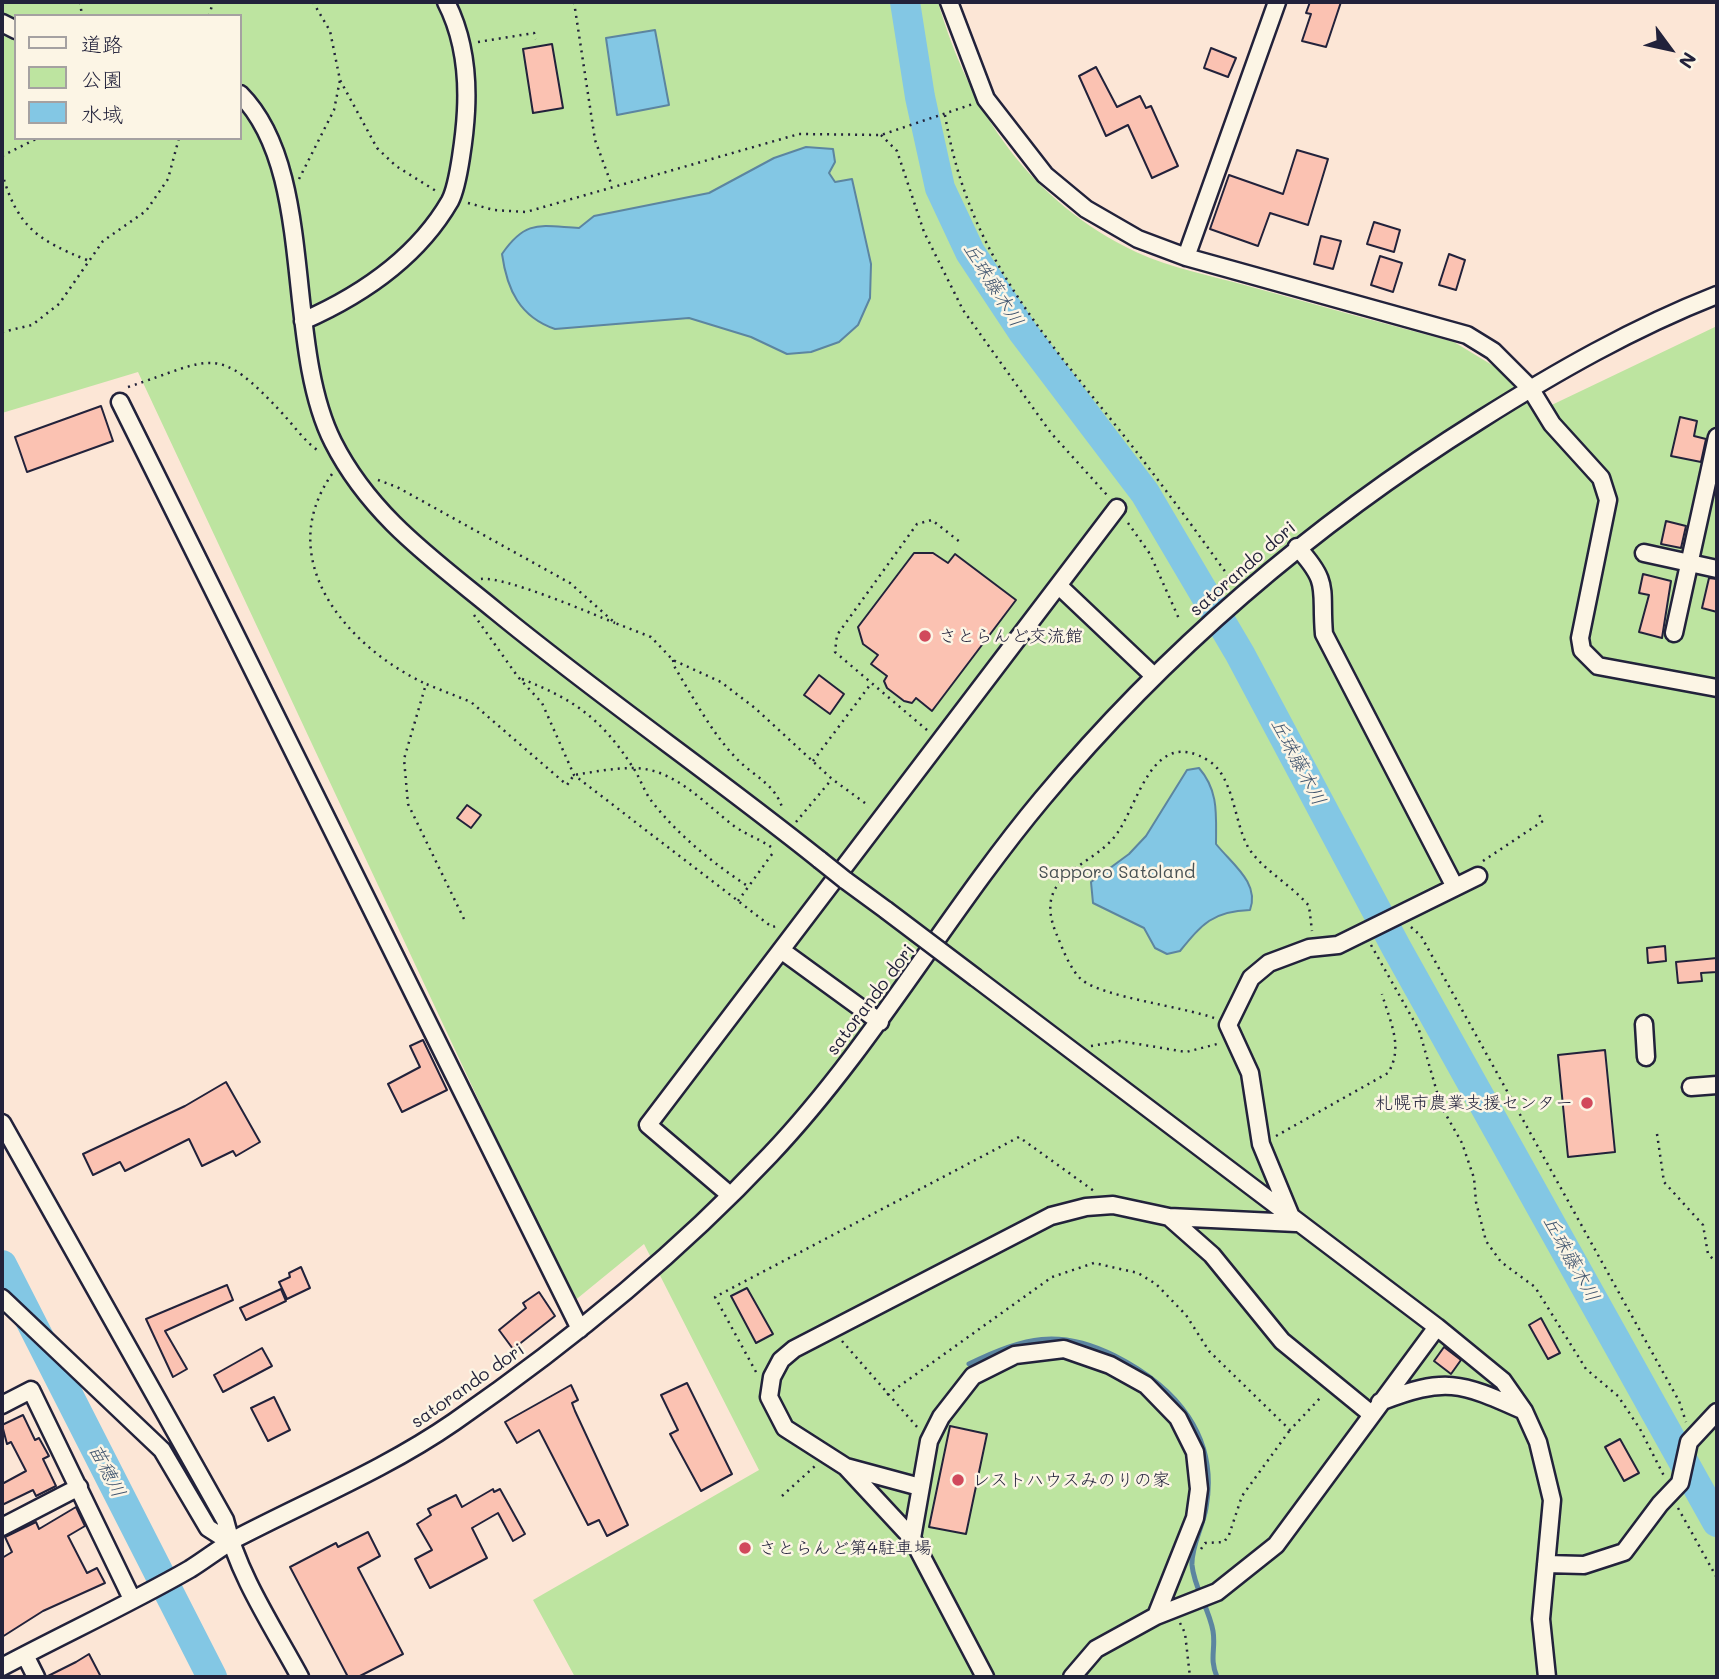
<!DOCTYPE html>
<html>
<head>
<meta charset="utf-8">
<style>
	body { margin:0 }
	#map { position:relative; width:1719px; height:1679px; overflow:hidden; background:#fce6d6; font-family:Mali,"Klee One",sans-serif }
	canvas { display:block }
	.frame { position:absolute; inset:0; border:4px solid #22223b; pointer-events:none }
	.legend { position:absolute; left:14px; top:14px; width:228px; height:126px; box-sizing:border-box; background:#fcf5e5; border:2px solid #a5a1a1; margin:0; padding:9px 12px; list-style:none; font-size:21px; color:#22223b }
	.legend li { display:flex; align-items:center; gap:14px; height:35px }
	.legend b { width:35px; border:2px solid #a5a1a1 }
	.north { position:absolute; left:1635px; top:14px; width:70px; height:70px; -webkit-text-stroke:5px #fcf5e5; paint-order:stroke; rotate:123deg; font-size:19px; font-weight:700; line-height:28px; text-align:center; color:#22223b }
	.north::after { content:''; display:block; margin:auto; width:24px; height:32px; background:#22223b; clip-path:polygon(50% 0,100% 100%,50% 72%,0 100%) }
</style>
</head>
<body>
<div id="map">
<canvas width="1719" height="1679"></canvas>
<div class="frame"></div>
<ul class="legend">
<li><b style="height:9px;background:#fcf5e5"></b>道路</li>
<li><b style="height:19px;background:#bde4a0"></b>公園</li>
<li><b style="height:19px;background:#83c7e4"></b>水域</li>
</ul>
<div class="north">N</div>
</div>
<script>
const context = document.querySelector('canvas').getContext('2d');
context.lineJoin = 'round';
function fillPath(path, color) {
  context.fillStyle = color;
  context.fill(path, 'evenodd');
}
function stroke(path, color, width, dash) {
  context.strokeStyle = color;
  context.lineWidth = width;
  context.lineCap = dash ? 'butt' : 'round';
  context.setLineDash(dash || []);
  context.stroke(path);
}
function label(font, color, halo, rows, align = 'center') {
  context.font = font + ' Mali,"Klee One",sans-serif';
  context.lineWidth = 5;
  context.setLineDash([]);
  context.textBaseline = 'middle';
  context.strokeStyle = halo;
  context.fillStyle = color;
  for (const [text, x, y, turn = 0] of rows) {
    context.save();
    context.translate(x, y);
    context.rotate((+turn || 0) * Math.PI / 180);
    context.textAlign = isNaN(turn) ? turn : align;
    if (halo) context.strokeText(text, 0, 0);
    context.fillText(text, 0, 0);
    context.restore();
  }
}
const green = new Path2D(`
	M2,2H938C970,112 1030,201 1136,252C1171,268 1212,276 1248,286C1317,305 1385,324 1454,342L1497,368L1537,412L1717,326V1677H575L533,1600L759,1470L644,1244L573,1302L138,372L2,413ZM16,16H240V138H16Z`);
const water = new Path2D(`
	M655,30L669,105L617,115L606,38Z
	M806,147L833,149L835,162L829,173L835,182L852,179L871,264L870,298L858,325L839,342L811,352L787,354L751,337L689,318L555,329C520,317 507,290 502,254C526,219 540,226 579,228L594,216L709,193L774,158Z
	M1199,768C1219,791 1216,815 1216,844C1232,864 1260,883 1250,910C1213,911 1202,924 1180,951L1167,954L1155,948L1144,928L1093,903L1091,882L1129,854L1146,836L1187,770Z`);
const stream = new Path2D(`
	M969,1364C1023,1337 1060,1328 1115,1356C1176,1387 1219,1436 1206,1508C1203,1526 1191,1547 1192,1565C1194,1588 1209,1608 1213,1631C1216,1649 1209,1658 1217,1677`);
const river = new Path2D(`
	M905,2L920,97L940,188L970,252L1023,332L1145,493L1240,654L1396,947L1717,1522
	M2,1265L212,1677`);
const building = new Path2D(`
	M1310,2H1341L1326,47L1302,41L1311,14L1306,13Z
	M552,44L563,108L533,113L523,49Z
	M1211,48L1236,58L1228,77L1204,68Z
	M1096,67L1117,107L1140,96L1146,108L1151,106L1178,166L1152,178L1128,125L1106,136L1079,76Z
	M1297,150L1328,159L1308,225L1270,213L1258,246L1210,229L1229,175L1283,194Z
	M1374,222L1400,230L1394,252L1367,244Z
	M1321,236L1341,241L1333,269L1314,264Z
	M1449,254L1465,260L1456,290L1439,285Z
	M1380,256L1402,263L1393,292L1371,285Z
	M101,406L113,441L27,472L15,437Z
	M1680,417L1697,421L1694,436L1706,439L1701,462L1671,456Z
	M1666,521L1686,526L1681,548L1661,544Z
	M914,553H933L948,563L955,554L1016,600L932,711L916,698L912,703L904,701L887,688L884,681L887,676L871,664L878,655L863,644L858,627Z
	M1643,574L1671,581L1662,638L1639,632L1649,595L1639,593Z
	M1709,578L1717,579V612L1702,608Z
	M819,675L844,694L830,714L804,695Z
	M467,805L481,815L471,828L457,818Z
	M1665,946L1666,961L1648,963L1647,948Z
	M1717,958V972L1701,973L1702,981L1678,983L1676,962Z
	M423,1040L447,1090L402,1112L388,1084L420,1067L410,1046Z
	M1605,1050L1615,1152L1568,1157L1558,1055Z
	M226,1082L260,1142L236,1156L233,1151L202,1166L189,1139L125,1171L120,1162L93,1175L83,1154L185,1106Z
	M301,1267L310,1288L287,1299L279,1282L290,1277L289,1273Z
	M227,1285L233,1300L165,1331L187,1369L173,1377L146,1319Z
	M747,1288L773,1334L756,1343L731,1296Z
	M281,1289L286,1301L246,1320L240,1308Z
	M539,1292L555,1316L513,1349L499,1330L526,1308L523,1303Z
	M1541,1318L1560,1353L1548,1359L1529,1325Z
	M1444,1347L1461,1360L1451,1374L1434,1361Z
	M262,1348L272,1366L223,1392L214,1375Z
	M687,1383L732,1474L701,1491L670,1434L678,1430L661,1395Z
	M571,1385L578,1400L572,1403L575,1411L628,1525L607,1536L599,1520L588,1525L539,1430L517,1443L505,1422Z
	M274,1397L290,1430L268,1441L251,1408Z
	M23,1415L35,1440L39,1438L49,1456L43,1459L56,1486L36,1496L33,1490L2,1505V1484L26,1471L11,1442L7,1444L2,1425Z
	M950,1426L987,1434L966,1534L929,1527Z
	M1620,1439L1639,1473L1624,1481L1605,1447Z
	M493,1489L494,1492L500,1489L525,1534L513,1541L498,1513L472,1528L487,1558L430,1588L415,1559L432,1550L417,1524L431,1515L428,1509L456,1495L462,1507Z
	M76,1507L85,1526L68,1536L87,1573L97,1568L105,1583L43,1611L2,1637V1558L12,1552L5,1537L36,1522L39,1529Z
	M368,1532L380,1556L358,1568L403,1654L358,1677H348L290,1567L336,1543L338,1547Z
	M89,1654L101,1677H46L76,1662Z`);
const path = new Path2D(`
	M80,2L82,16
	M313,2L330,31L340,80L377,148L396,166L436,191
	M574,2L595,140L612,186
	M209,16L213,2
	M478,42L534,33L536,39
	M945,115C968,251 1038,328 1121,432C1158,479 1194,528 1229,577
	M881,135L897,151L924,232L963,310L1051,433L1107,495
	M2,156L38,138
	M2,173C17,226 37,240 87,260
	M299,179L334,110L340,80
	M468,203L494,210L526,212L799,134L881,135L973,104
	M2,332L32,325L59,304L103,241L146,211L168,179L179,138
	M128,387C214,359 216,342 283,414C294,426 306,443 320,452
	M332,474C272,560 347,647 426,684
	M378,480L397,487L570,583L615,623L651,637L673,660L721,682L755,708L832,779L869,806
	M1128,523L1150,554L1180,621
	M481,579C504,576 588,612 615,623
	M474,615L518,677L542,703L574,775L772,927L777,926
	M673,660L674,666C693,697 711,732 736,758C754,777 775,783 783,810
	M522,679C573,699 601,718 632,766C640,777 644,792 653,803C679,836 714,864 749,887
	M927,730L835,652L837,635L917,524L932,520L960,542
	M813,761L870,685
	M796,822L832,779
	M1483,861L1543,821L1538,813
	M738,901L775,850
	M464,919L408,804L404,759L426,684L471,702L567,785L574,775C593,772 614,768 633,768C674,768 704,803 734,826C748,836 761,839 775,850
	M1411,927L1421,936L1679,1401L1686,1422
	M1371,945L1419,1030L1441,1106L1462,1143L1474,1178L1476,1202L1486,1241L1501,1262L1535,1287L1586,1369L1618,1396L1640,1429L1664,1476
	M1214,1018C1184,1007 1103,997 1082,980C1070,970 1062,947 1056,933C1032,874 1090,869 1116,835C1139,804 1152,725 1209,761C1234,777 1234,822 1248,847C1262,870 1292,885 1309,906L1312,931
	M1091,1046L1120,1041L1186,1052L1221,1043
	M1657,1134L1664,1182L1703,1225L1708,1254L1717,1263
	M1276,1136L1388,1073C1404,1047 1390,1022 1382,994
	M842,1341L918,1428
	M756,1372L715,1297L1019,1137L1094,1191
	M887,1395L1052,1277L1094,1263L1138,1273L1156,1284L1186,1315L1209,1351L1290,1430L1322,1396
	M782,1496L815,1466
	M1678,1508L1717,1578
	M1201,1549L1205,1543L1224,1542L1229,1535L1242,1496L1290,1430
	M1180,1623L1185,1633L1190,1677`);
const minor = new Path2D(`
	M949,2L986,99L1045,175L1086,209L1138,239L1186,257L1467,335L1493,351L1530,388L1552,424L1601,478L1608,500L1580,638L1582,650L1598,666L1717,688
	M2,23L16,30
	M240,94C317,171 283,343 333,442C371,517 434,560 497,612C602,698 714,775 820,860
	M1186,257L1277,2
	M303,321C362,295 417,258 450,201C459,184 465,131 466,111C468,73 464,37 446,2
	M120,402L580,1329
	M1297,547C1331,584 1320,588 1324,634L1455,887
	M1644,553L1717,569
	M1059,586L1154,676
	M1674,633L1717,437
	M845,880L886,910
	M976,978L1437,1327L1503,1381L1524,1411L1538,1442L1552,1500L1541,1619L1547,1677
	M880,1022L781,950L1117,508
	M1644,1024L1646,1057
	M1691,1087L1717,1085
	M2,1123L225,1520C238,1575 273,1627 300,1677
	M730,1195L648,1125L781,950
	M1169,1217L1212,1255L1282,1341L1370,1413
	M1292,1219L1261,1144L1250,1073L1228,1025L1251,978L1269,963L1309,948L1338,945L1478,876
	M2,1298L162,1450L208,1528L230,1542
	M1380,1402C1445,1377 1460,1382 1522,1410
	M2,1405L31,1390L132,1599
	M846,1467L920,1487
	M2,1527L79,1487
	M912,1538L929,1441L941,1417L973,1376L1015,1355L1064,1349L1110,1365L1146,1385L1178,1418L1195,1452L1199,1489L1195,1518L1156,1616
	M1546,1564L1584,1565L1624,1552L1660,1504L1680,1483L1689,1442L1717,1412
	M25,1655L36,1677
	M2,1667C64,1634 129,1604 190,1569C206,1559 221,1547 237,1538C310,1500 386,1469 454,1422C568,1343 675,1256 770,1155C873,1046 946,914 1042,799C1167,649 1314,524 1480,420C1556,372 1633,328 1717,295
	M985,1677L912,1538L846,1467L785,1428L769,1397L772,1377L781,1360L794,1349L1051,1216L1086,1207L1113,1205L1169,1217L1296,1223
	M1072,1677L1096,1649L1156,1616L1217,1592L1276,1545L1437,1327`);
const minorBridge = new Path2D(`
	M820,860L845,880
	M886,910L976,978`);
const markers = [
	[925,636,7,"#d1495b"],
	[1587,1103,7,"#d1495b"],
	[958,1480,7,"#d1495b"],
	[745,1548,7,"#d1495b"]
];
const streetNames = [
	["satorando dori",1243,569,-41],
	["satorando dori",871,1000,-53],
	["satorando dori",468,1386,-35]
];
const poiNames = [
	["さとらんど交流館",939,636],
	["札幌市農業支援センター",1573,1103,"right"],
	["レストハウスみのりの家",972,1480],
	["さとらんど第4駐車場",759,1548]
];
const parkNames = [
	["Sapporo Satoland",1117,872]
];
const waterNames = [
	["丘珠藤木川",993,285,58],
	["丘珠藤木川",1298,762,62],
	["丘珠藤木川",1571,1259,61],
	["苗穂川",107,1471,63]
];
fillPath(green, '#bde4a0');
fillPath(water, '#83c7e4');
stroke(water, '#5c85a0', 2);
stroke(stream, '#5c85a0', 5);
stroke(river, '#83c7e4', 30);
fillPath(building, '#fbc2b2');
stroke(building, '#22223b', 2);
stroke(minor, '#22223b', 21);
stroke(path, '#22223b', 2.5, [2, 5]);
stroke(minor, '#fcf5e5', 16);
stroke(minorBridge, '#22223b', 21, []);
stroke(minorBridge, '#fcf5e5', 16);
for (const [x, y, r, color] of markers) {
  const dot = new Path2D();
  dot.arc(x, y, r, 0, 2 * Math.PI);
  context.fillStyle = color;
  context.fill(dot);
  stroke(dot, '#fcf5e5', 2.5);
}
label('18px', '#22223b', '#fcf5e5', streetNames);
label('18px', '#22223b', '#fcf5e5', poiNames, 'left');
label('18px', '#495254', '#fcf5e5', parkNames);
label('italic 19px', '#3f546e', '#fcf5e5', waterNames);
</script>
</body>
</html>
